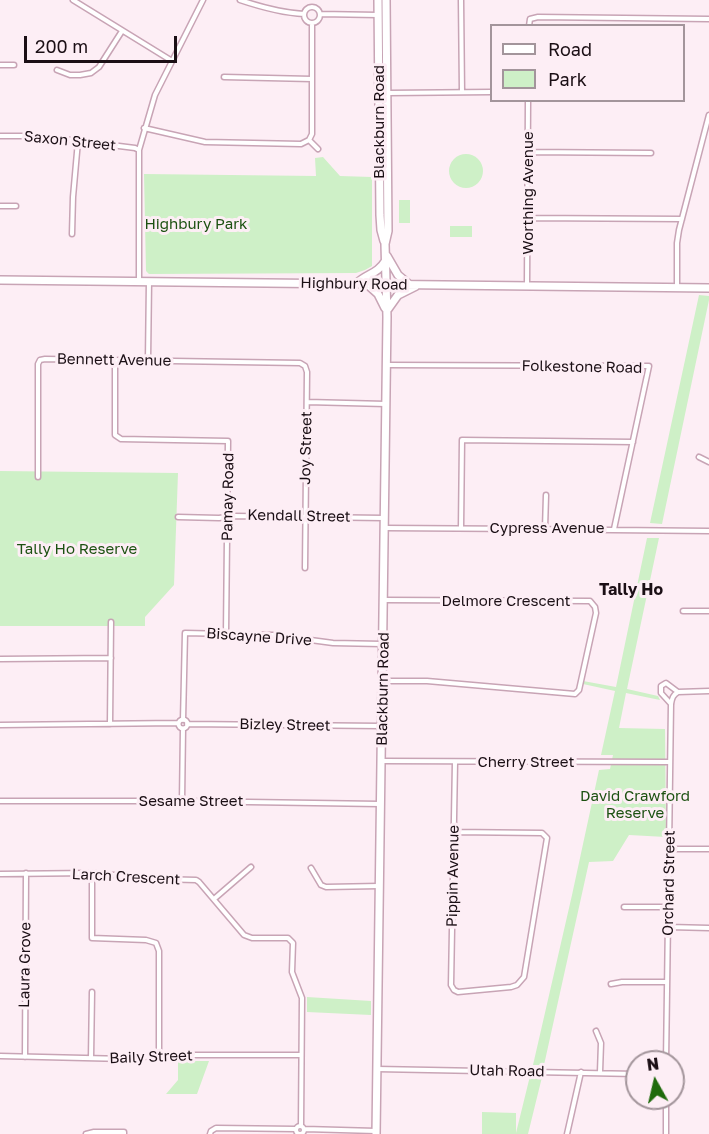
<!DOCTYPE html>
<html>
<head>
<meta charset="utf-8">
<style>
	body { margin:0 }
	#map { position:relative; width:709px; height:1134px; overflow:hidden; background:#fdeef5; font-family:"Golos Text",sans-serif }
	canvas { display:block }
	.legend { position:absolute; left:490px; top:24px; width:195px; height:78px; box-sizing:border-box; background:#fdeef5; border:2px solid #a3959b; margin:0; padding:8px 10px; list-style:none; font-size:18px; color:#1b0f15 }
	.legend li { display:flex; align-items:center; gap:12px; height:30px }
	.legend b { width:30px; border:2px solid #a3959b }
	.north { position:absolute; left:625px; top:1050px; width:60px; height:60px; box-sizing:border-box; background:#fdeef5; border:2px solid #a3959b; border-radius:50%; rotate:352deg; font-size:16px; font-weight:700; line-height:24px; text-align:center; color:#1b0f15 }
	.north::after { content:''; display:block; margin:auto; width:21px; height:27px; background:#1f6b0c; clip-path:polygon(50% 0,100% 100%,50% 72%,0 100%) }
	.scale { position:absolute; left:24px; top:36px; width:153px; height:27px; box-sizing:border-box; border:3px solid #1b0f15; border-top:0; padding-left:8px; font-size:18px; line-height:21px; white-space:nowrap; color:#1b0f15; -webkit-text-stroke:4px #fdeef5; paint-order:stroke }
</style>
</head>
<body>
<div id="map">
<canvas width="709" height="1134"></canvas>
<ul class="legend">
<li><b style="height:8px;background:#fff"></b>Road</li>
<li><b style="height:16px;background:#cef0c7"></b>Park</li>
</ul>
<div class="north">N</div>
<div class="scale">200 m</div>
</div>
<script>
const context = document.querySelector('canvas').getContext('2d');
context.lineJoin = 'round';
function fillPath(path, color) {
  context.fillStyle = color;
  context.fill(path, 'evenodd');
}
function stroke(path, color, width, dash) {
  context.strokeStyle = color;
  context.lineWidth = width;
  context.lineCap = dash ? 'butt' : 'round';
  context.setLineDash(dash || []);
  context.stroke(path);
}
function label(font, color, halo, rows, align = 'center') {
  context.font = font + ' "Golos Text",sans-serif';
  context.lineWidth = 6;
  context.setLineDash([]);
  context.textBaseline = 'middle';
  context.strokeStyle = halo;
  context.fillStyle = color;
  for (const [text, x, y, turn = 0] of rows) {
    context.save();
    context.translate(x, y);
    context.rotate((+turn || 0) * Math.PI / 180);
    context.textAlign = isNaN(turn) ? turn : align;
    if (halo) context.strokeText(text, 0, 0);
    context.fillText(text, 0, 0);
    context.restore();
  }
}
const green = new Path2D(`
	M449 171a17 17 0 1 1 34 0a17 17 0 1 1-34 0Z
	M323,157L340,176L372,177V266L365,270L356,273L149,274L146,271L144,174L316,176L315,158Z
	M399,200H410V223H399Z
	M450,226H472V237H450Z
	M699,295L709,296V300L662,524L650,523Z
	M0,471L178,473L174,585L145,617V626H0Z
	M647,538H659L627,689L658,696L660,700L626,693L619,728L665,729L666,837L629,835L613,861L589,862L544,1065H533L572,895L599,770L610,769L613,755H601L615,691L583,684V681L616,687Z
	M307,997L371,1001V1015L307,1012Z
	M178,1061H209L197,1094H166L178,1080Z
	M530,1076L542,1077L528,1134H482V1112L516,1113V1133Z`);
const minor = new Path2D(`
	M73,0L172,61
	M240,0C261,7 282,13 304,14
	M461,0L462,92
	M304 15a8 8 0 1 1 16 0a8 8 0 1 1-16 0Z
	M320,14L378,15
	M529,26L530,19L538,17L709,19
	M0,65H14
	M57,70L70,75H80L91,73L99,67L122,31
	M224,77L312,79
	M388,93L492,92
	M144,128L205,142L301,144L309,140L312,134V23
	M0,136H39L135,148L139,150
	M309,140L318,149
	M528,152L651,153
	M0,206H16
	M527,218L682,219
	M72,234L73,197L78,141
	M139,281V150L155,95L203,0
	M527,285L528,100
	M677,288V243L679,230L709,115
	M148,360L149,281
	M115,361V435L121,439L228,441L226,634
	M387,365L649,366L614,529
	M307,402L386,404
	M699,457L709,462
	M38,477V364L40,360L45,359L300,363L305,366L307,372L305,568
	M178,517L219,518L234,516L384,518
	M385,528C493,529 601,529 709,531
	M461,528L462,440L633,442
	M545,529L546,495
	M683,611H709
	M0,659L111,658
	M383,681H427L575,694L579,690L596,613L595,607L590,601L384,600
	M678,692L709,691
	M671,704L661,693V686L666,683L678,692
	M178.5 724a4.5 4.5 0 1 1 9 0a4.5 4.5 0 1 1-9 0Z
	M183,720L185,633L273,635L333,643L382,644
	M110,724L111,622
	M187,724L381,726
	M0,725L178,723
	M382,761L669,762
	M0,801H182L380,804
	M182,801L183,729
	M454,832L542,833L547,838L524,977L517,985L511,987L458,992L454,990L451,985L455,762
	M669,849H709
	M311,868L321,885L326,887L379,886
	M92,873V938L146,940L156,943L159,951V1055
	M0,874L92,873L158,879L196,880L199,882L244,935L252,938H288L293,943L292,972L302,998L301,1126
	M214,899L251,867
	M624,907H668
	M669,927L709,928
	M611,984L622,982H667
	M596,1031L601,1043L600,1072
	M0,1056L126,1059L159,1055H301
	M25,1057L26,873
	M91,1058L92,992
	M666,1062L671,704C672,698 673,695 678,692
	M377,1069L637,1074
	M296 1130a4 4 0 1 1 8 0a4 4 0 1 1-8 0Z
	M305,1129L376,1131
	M86,1134L94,1132H124V1134
	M210,1134L211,1131L216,1128L296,1129
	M567,1134L581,1072
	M666,1134V1098`);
const primary = new Path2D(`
	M378,0L380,215L381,230L384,241
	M387,256L398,275L410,285
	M0,280L709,288
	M356,284C367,273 377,275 386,260
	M368,285L378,294L385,308
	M388,309L398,295L416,286
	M376,1134L387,317L385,244L388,231L386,0`);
const streetNames = [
	["Blackburn Road",379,122,-90],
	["Saxon Street",70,141,6],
	["Worthing Avenue",528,193,-90],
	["Highbury Road",354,284,1],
	["Bennett Avenue",114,360,1],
	["Folkestone Road",582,367,1],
	["Joy Street",306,448,-89],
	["Pamay Road",228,497,-89],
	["Kendall Street",299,516,1],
	["Cypress Avenue",547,528],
	["Delmore Crescent",506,601],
	["Biscayne Drive",259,637,4],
	["Blackburn Road",383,689,-89],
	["Bizley Street",285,725,1],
	["Cherry Street",526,762],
	["Sesame Street",191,801],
	["Pippin Avenue",453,876,-89],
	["Larch Crescent",126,877,3],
	["Orchard Street",669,883,-89],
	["Laura Grove",25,965,-89],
	["Baily Street",151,1057,-2],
	["Utah Road",507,1071,1]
];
const parkNames = [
	["Highbury Park",196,224],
	["Tally Ho Reserve",77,549],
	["David Crawford",635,796],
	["Reserve",635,813]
];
const neighbourhoodNames = [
	["Tally Ho",631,590]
];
fillPath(green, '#cef0c7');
stroke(minor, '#c8a4b5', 7);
stroke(primary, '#c8a4b5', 10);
stroke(minor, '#fff', 4);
stroke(primary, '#fff', 7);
label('15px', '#1b0f15', '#fdeef5', streetNames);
label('15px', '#1c5111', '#fdeef5', parkNames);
label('bold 16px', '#1b0f15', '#fdeef5', neighbourhoodNames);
</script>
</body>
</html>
